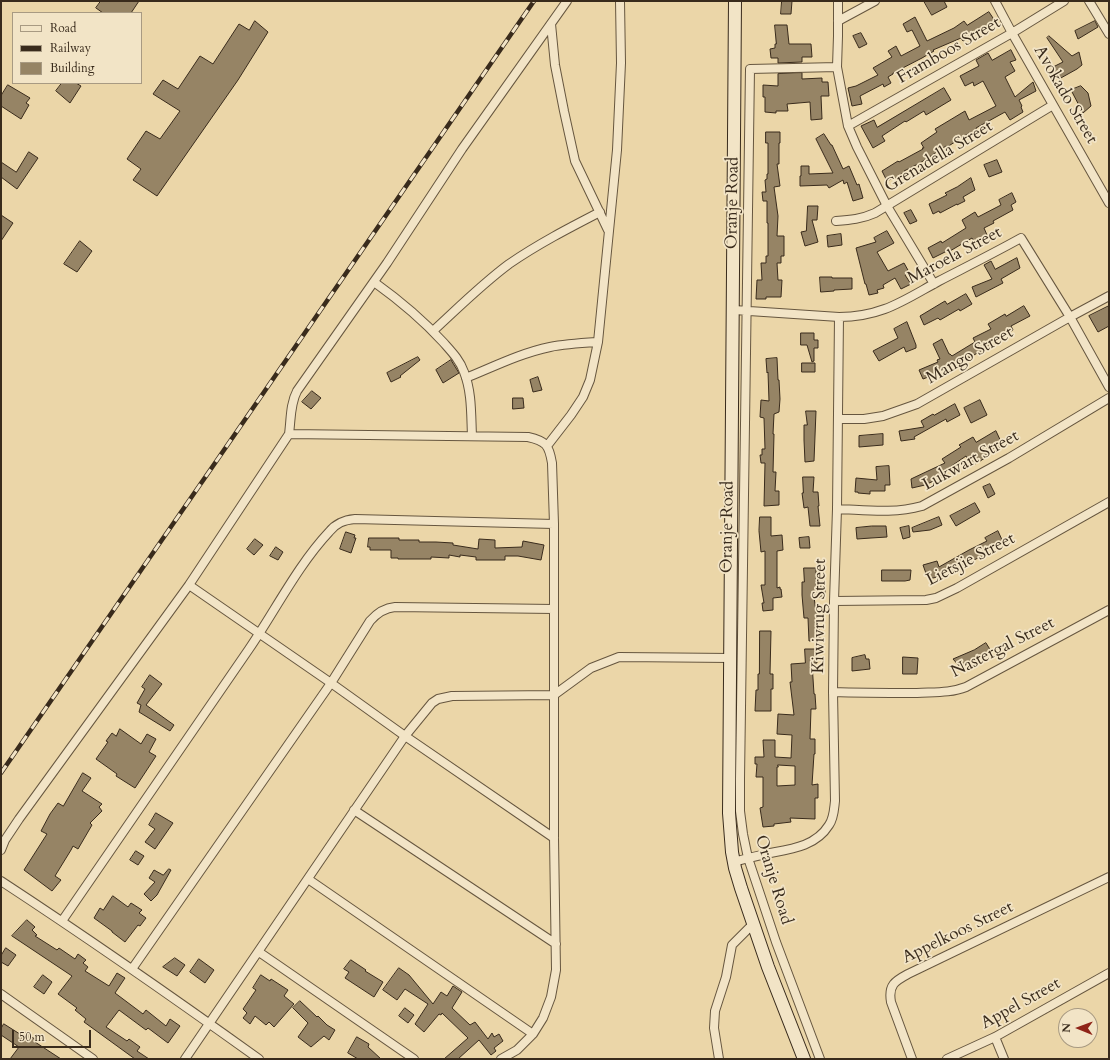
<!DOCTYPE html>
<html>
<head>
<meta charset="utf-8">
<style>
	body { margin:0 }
	#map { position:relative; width:1110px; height:1060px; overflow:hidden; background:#ebd6a8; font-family:Cardo,serif }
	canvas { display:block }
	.frame { position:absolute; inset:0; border:2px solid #392b1c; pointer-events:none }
	.legend { position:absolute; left:12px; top:12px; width:130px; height:72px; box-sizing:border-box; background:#f2e4c6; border:1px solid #a89a82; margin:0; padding:5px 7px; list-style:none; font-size:12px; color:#392b1c }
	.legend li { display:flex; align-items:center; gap:8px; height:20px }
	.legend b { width:20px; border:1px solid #a89a82 }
	.north { position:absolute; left:1058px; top:1008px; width:40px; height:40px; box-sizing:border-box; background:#f2e4c6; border:1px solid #a89a82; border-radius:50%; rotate:271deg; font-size:11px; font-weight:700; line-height:16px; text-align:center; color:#392b1c }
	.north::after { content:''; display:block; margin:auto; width:14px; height:18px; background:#8f2418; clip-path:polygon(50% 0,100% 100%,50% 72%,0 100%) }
	.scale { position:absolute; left:12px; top:1030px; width:79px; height:18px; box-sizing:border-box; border:2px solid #392b1c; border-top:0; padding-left:5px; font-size:12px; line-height:14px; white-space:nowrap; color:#392b1c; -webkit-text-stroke:3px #f2e4c6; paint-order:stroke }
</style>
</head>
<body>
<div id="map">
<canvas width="1110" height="1060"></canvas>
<div class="frame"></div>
<ul class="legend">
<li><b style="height:5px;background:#f2e4c6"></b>Road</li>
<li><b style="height:5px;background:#392b1c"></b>Railway</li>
<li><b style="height:11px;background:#968465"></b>Building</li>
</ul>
<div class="north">N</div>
<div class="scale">50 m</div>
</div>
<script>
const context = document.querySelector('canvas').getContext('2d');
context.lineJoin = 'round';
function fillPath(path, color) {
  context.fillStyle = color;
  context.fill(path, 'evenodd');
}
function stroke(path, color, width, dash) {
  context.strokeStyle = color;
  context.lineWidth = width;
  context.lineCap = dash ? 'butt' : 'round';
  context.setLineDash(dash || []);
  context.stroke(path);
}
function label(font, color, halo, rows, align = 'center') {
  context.font = font + ' Cardo,serif';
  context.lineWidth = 3.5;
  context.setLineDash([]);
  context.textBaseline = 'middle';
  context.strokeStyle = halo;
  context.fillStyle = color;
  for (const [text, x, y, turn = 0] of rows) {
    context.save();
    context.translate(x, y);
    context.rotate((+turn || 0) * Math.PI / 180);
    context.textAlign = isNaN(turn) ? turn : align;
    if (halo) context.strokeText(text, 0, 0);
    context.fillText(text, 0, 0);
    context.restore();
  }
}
const building = new Path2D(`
	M101,1H139L131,13H103L96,8Z
	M782,1H792L791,14H781Z
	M924,1H944L947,7L932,15Z
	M989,12L995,21L975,33V34L963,41L961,38L933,50L934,51L922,58L893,73V74L888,77L891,83L884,87L883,84L860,96L862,104L852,106L848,88L856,86L878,75L873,68L892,57L888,51L896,46L901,56L920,46L912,30L907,32L903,24L915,17L927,41L954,28L964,21L967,25Z
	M255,21L268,32L238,80L157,196L133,180L141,169L127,159L146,131L160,139L180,111L153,94L163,80L178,89L200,56L213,64L239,24L249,30Z
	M1095,21L1098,27L1078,39L1075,31Z
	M775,25H787L789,44H811L812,57H802V62L778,63V58H771L770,49L775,48V44H776Z
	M861,33L867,44L859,48L853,36Z
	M1049,36L1072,56L1079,52L1082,65L1077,69L1059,79L1053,67L1063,62L1047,38Z
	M1011,50L1016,60L1010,62L1015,71L1005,77L1015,97L1033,82L1036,91L1019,100L1022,106L1021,107L1023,112L1010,120L1005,112L976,128L977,130L970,135L969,133L947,147L946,146L920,163L904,171L905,172L894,179L893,178L887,181L882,171L898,161L899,162L923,149L922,148H924L921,143L937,132L935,129L965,111L969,120L996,106L983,81L974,86L973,82L965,86L960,76L979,66L976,60L988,53L992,60Z
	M802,73V79L822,78V82H828L829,96H821L822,119L811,120L810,102L787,104L788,111H776V113L765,112V97H763V85L778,86V74Z
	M62,83H76L81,86L70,103L56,91Z
	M8,85L30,98L26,103L29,105L21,119L1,106V96Z
	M1081,86L1088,93L1091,106L1083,113L1071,90Z
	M944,88L951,100L926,115L924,111L906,122L905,121L882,136L885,141L873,148L861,126L874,120L877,127Z
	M766,132H780V143H779V164H777L780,186L774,187L778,216L777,236H784V256H781V263H777L778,280H782L781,297H766V299H756L757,280H762L761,263H766V256H768V223H767V201H763L762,192H766L765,180L767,179V174H768V143H766Z
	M824,134L831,145H832L843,169L849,166L857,185L859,184L863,198L853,201L847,182L844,184L843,180L829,188L827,185L800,186V176H801V166H809V174L833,173L816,139Z
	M29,152L38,158L17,189L1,177V162L16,172Z
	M997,160L1002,172L989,177L984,165Z
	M971,178L975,190L963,197L965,201L957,205V204L940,213L939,211L933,214L929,204L947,195L945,193L957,187Z
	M1012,193L1016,202L1011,205L1013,210L993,221L994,223L984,228L987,235L982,238L983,240L975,244L972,238L950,251L949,250L933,258L928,248L941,241L942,243L966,228L962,220L975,212L978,217L1001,205L999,200Z
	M808,206H818L817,220H812L818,242L805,246L801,232L806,231Z
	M911,210L917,221L910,224L904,213Z
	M1,215L13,223L1,241Z
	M887,231L894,243L877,252L888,271L904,263L909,272L905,275L911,284L901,289L895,278L883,285L884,288L877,290L878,293L869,295L866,284H865L856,248L876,242L874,238Z
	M841,234L842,245L828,247L827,236Z
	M80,241L92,251L77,272L64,264Z
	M1017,258L1020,268L1001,279L1003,283L976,297L972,287L992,279L984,265L991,261L995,269Z
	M820,277H832V278H852V289L834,290V291L821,292Z
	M966,294L972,304L960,311L959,309L940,320L938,318L924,325L920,316L945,301L947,304Z
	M1024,306L1030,316L1011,326L1013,330L990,342L992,345L963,361L962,360L935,373L936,374L923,379L919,370L938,362L937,360L940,359L933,344L942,339L949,354H950L952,356L975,342L973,338L991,329L988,324L1005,314L1006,316Z
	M1109,306V326L1098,332L1089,316Z
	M907,322L916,345V348L906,352L904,347L879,361L873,351L898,338L894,329Z
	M801,333H814V340H818V348H814V361L812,362L807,345H801Z
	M418,357L420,360L400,376L401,377L391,382L387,373Z
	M777,358L778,380H779L780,399L779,412L774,414L773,434H774L773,472H776L775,491H779V505L764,506L765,463H761L760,455H762V449H765L764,418L760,417L761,400L769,401L768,372L767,373L766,359Z
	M451,360L459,373L443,383L436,370Z
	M802,363H815V372H802Z
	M538,377L542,390L533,392L530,380Z
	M312,391L321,398L311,409L302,402Z
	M513,398H523L524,408L513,409Z
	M980,400L987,415L971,423L964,408Z
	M955,404L960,415L947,422L946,419L914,437L915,439L901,441L899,431L924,427L921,421L933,414L934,415Z
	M806,411H816L814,461L805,462L804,440V425H807Z
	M996,431L1003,446L984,456L985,458L972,466L966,456L940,474L942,477L925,485L912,488L911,479L945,463L942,459L961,447L959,445L973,437L976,442Z
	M883,434V445L859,447V436Z
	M889,466L890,485H885V491H870V494L858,493V492H855L856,478L877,480L876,467Z
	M803,477H814L813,492H818L819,506H818L820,526H810L808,507L804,508L802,493H803Z
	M990,484L995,494L988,498L983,487Z
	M975,503L980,512L956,526L950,516Z
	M760,517H771V536L782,535L783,550L777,551V588L780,587V589H781L782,597L773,598V610L763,611L762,603H764L761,585H765V551L761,552L759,531Z
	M939,517L942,525L930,530L913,532L912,528Z
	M872,526H886L887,537L871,538L857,539L856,528Z
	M909,526L910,537L903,539L900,528Z
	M998,531L1003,542L985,551L986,554L960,567L961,569L952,574L928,579L923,565L937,561L939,567L969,550L987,541L985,538Z
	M346,532L355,535L354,538H356L351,553L340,549Z
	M809,537L810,548H800L799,538Z
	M369,538H399V540H419V542H436L453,543V545L478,549L479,539L495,540V548L522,547L523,541L544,545L541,560L518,556H505V560H476V557L460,555V557L449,555V558L431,557V559H398V558H391V550H370V547H368Z
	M255,539L263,545L254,555L247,549Z
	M276,547L283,552L278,560L270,556Z
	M804,568H816V586H825V597H814L818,626H819L820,640L809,641L808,618H804L802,595V582H804Z
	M882,570H911L910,580L905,581H882Z
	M760,631H771L770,674H773V689H771V711H755L756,690H758V674H759Z
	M986,643L991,651L982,657L960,667L953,659L974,650Z
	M805,649H816L817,663H812L814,694H815L816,709H811L810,739H815V754H814L812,785L818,784V798H815V819L790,818L791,822L774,824V826L763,827L760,808L763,807V777H756L757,764H755V757H764L763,740H775V757L791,758L792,735L777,734L778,714L794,715L790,682H792L791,664L805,663ZM778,765L795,766V785L777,786V767H778Z
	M865,655L866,659H869L870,669L852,671V658Z
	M903,657L918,658L917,674H903Z
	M150,675L162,684L146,705L174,725L170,731L139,712L141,705L137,703L145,689L142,687Z
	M120,729L141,744L147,734L156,739L149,752L156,756L135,788L116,776L117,774L96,759L108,742L106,741L112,733L116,736Z
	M83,773L91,778L82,791L102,804L99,807L102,811L90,823L92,825L78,849L73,846L71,850L55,876L61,880L52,891L24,870L47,834L41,831L50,814L58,803L63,806Z
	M156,813L173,823L155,849L145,842L155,829L149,825Z
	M136,851L144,856L138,865L130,860Z
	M169,869L171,870L157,895L151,901L144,894L155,882L149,878L154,870L163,875Z
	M113,896L128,907L131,903L142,910L139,913L146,918L140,926L138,925L125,942L112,932V931L94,918L100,908L103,910Z
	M27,920L35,927L32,930L37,935L35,936L57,950L59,948L75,959L78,954L86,960L83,963L88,967L85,971L109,986L117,973L125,978L115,993L143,1014L146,1010L166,1026L170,1019L180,1026L168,1043L148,1028L146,1030L119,1010L106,1027L127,1041L129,1039L140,1047L137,1051L149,1059H135L84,1022L86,1019L75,1010L77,1008L58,994L72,976L12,936Z
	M6,948L16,955L8,966L1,962V956Z
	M175,958L185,965L177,976L163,967Z
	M199,959L214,970L205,983L190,972Z
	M351,960L366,970L365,971L383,982L374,997L345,978L349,972L344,969Z
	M399,968L409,975L433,1004L441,992L447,996L453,986L462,992L452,1008L470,1025L475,1022L488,1039L492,1033L494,1037L499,1034L503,1041L494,1048L496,1051L491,1055L479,1040L458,1059H444L468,1038L442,1013L441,1015L439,1014L424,1032L415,1024L428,1004L405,989L397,1000L383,990Z
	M43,975L52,982L44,994L34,987Z
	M261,975L270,981L271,979L288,990L284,996L294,1004L274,1027L269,1022L266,1025L255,1016L250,1024L243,1018L247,1013L243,1009L256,990L253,988Z
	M300,1001L317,1017L318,1016L327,1025L335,1030L329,1040L324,1036L311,1047L298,1037L308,1023L293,1008Z
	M405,1008L414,1015L408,1023L399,1016Z
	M4,1024L23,1036L25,1032L36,1040L35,1042L61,1059H10L19,1047L1,1035V1029Z
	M357,1037L369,1044L368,1047L381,1059H358L348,1053Z`);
const street = new Path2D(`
	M838,1V36L837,67L848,126L857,147L887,206L934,284
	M995,1L1012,33L1109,203
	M1089,1L1109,34
	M838,21L875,1
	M551,24L555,65L564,111L575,161L608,230
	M848,126L1012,33L1064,1
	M836,221C850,220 862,219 875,213L1053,105
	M374,282C399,300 422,319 443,342C451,351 460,360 464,372C472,392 471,415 472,436
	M734,310L839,317C882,317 904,300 939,281C966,267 994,253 1021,238L1070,317L1109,387
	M433,331C458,308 482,284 509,264C538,244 569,228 600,212
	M466,378C493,367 521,353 550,347C565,344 582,343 598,342
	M838,419H864L883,416L917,404L1070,317L1109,296
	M289,434C291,420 290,404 297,391L387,263L462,149L567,1
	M547,446L571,415L583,397L590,380L598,342L617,150L621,63L620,1
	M837,509C866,510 893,514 922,506L1009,458L1109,398
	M189,585L331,683L405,736L554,838
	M834,601L926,600L936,598L957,588L1109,502
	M833,692C861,693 889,693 917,693C934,692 951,693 966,687L1109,610
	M354,810L556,944
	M1,850L5,840L19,819L189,585L289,434L528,437C546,441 549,445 552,463L554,524V838L556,970L551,997L543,1018L533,1034L517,1050L501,1059
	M734,862C746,858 758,856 770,853C792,849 816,846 829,825C834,818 834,809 835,801L833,692L834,601L837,509L839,317
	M308,879L533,1034
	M1,881C88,938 174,998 259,1059
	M62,921C124,830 187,740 249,649C275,611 298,565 329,532C336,523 344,520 355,519L554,524
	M259,952L414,1059
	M132,969L331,683L370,621C377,613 384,608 395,607L554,609
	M1,994L93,1059
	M995,1037L1004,1059
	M185,1059L405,736L432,703L438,699L452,696L554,695L591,668L619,657L731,658
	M719,1059L714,1028L715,1011L726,977L732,945L753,924
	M820,1059L776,942L748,858L743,834L740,811V779L750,69L837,67
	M912,1059L891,1002C888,985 895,981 908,974L1109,877
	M947,1059L995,1037L1109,973`);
const secondary = new Path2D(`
	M735,1L729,813L732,852L735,868L741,888L768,967L804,1059`);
const rail = new Path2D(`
	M1,773L534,1`);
const streetNames = [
	["Framboos Street",949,51,-30],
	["Avokado Street",1065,95,60],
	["Grenadella Street",939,157,-31],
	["Oranje Road",733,203,-89],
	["Maroela Street",955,256,-28],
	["Mango Street",970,356,-30],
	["Lukwart Street",971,461,-29],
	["Oranje Road",728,527,-89],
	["Lietsjie Street",971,560,-27],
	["Kiwivrug Street",820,616,-89],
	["Nastergal Street",1003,648,-27],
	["Oranje Road",773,880,73],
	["Appelkoos Street",958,933,-26],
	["Appel Street",1021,1004,-29]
];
fillPath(building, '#968465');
stroke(building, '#392b1c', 1);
stroke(street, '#66563f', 10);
stroke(secondary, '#392b1c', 14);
stroke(street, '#f2e4c6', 8);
stroke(secondary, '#f2e4c6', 12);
stroke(rail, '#392b1c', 4.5);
stroke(rail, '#f2e4c6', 3, [9]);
label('17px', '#392b1c', '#f2e4c6', streetNames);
</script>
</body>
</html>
